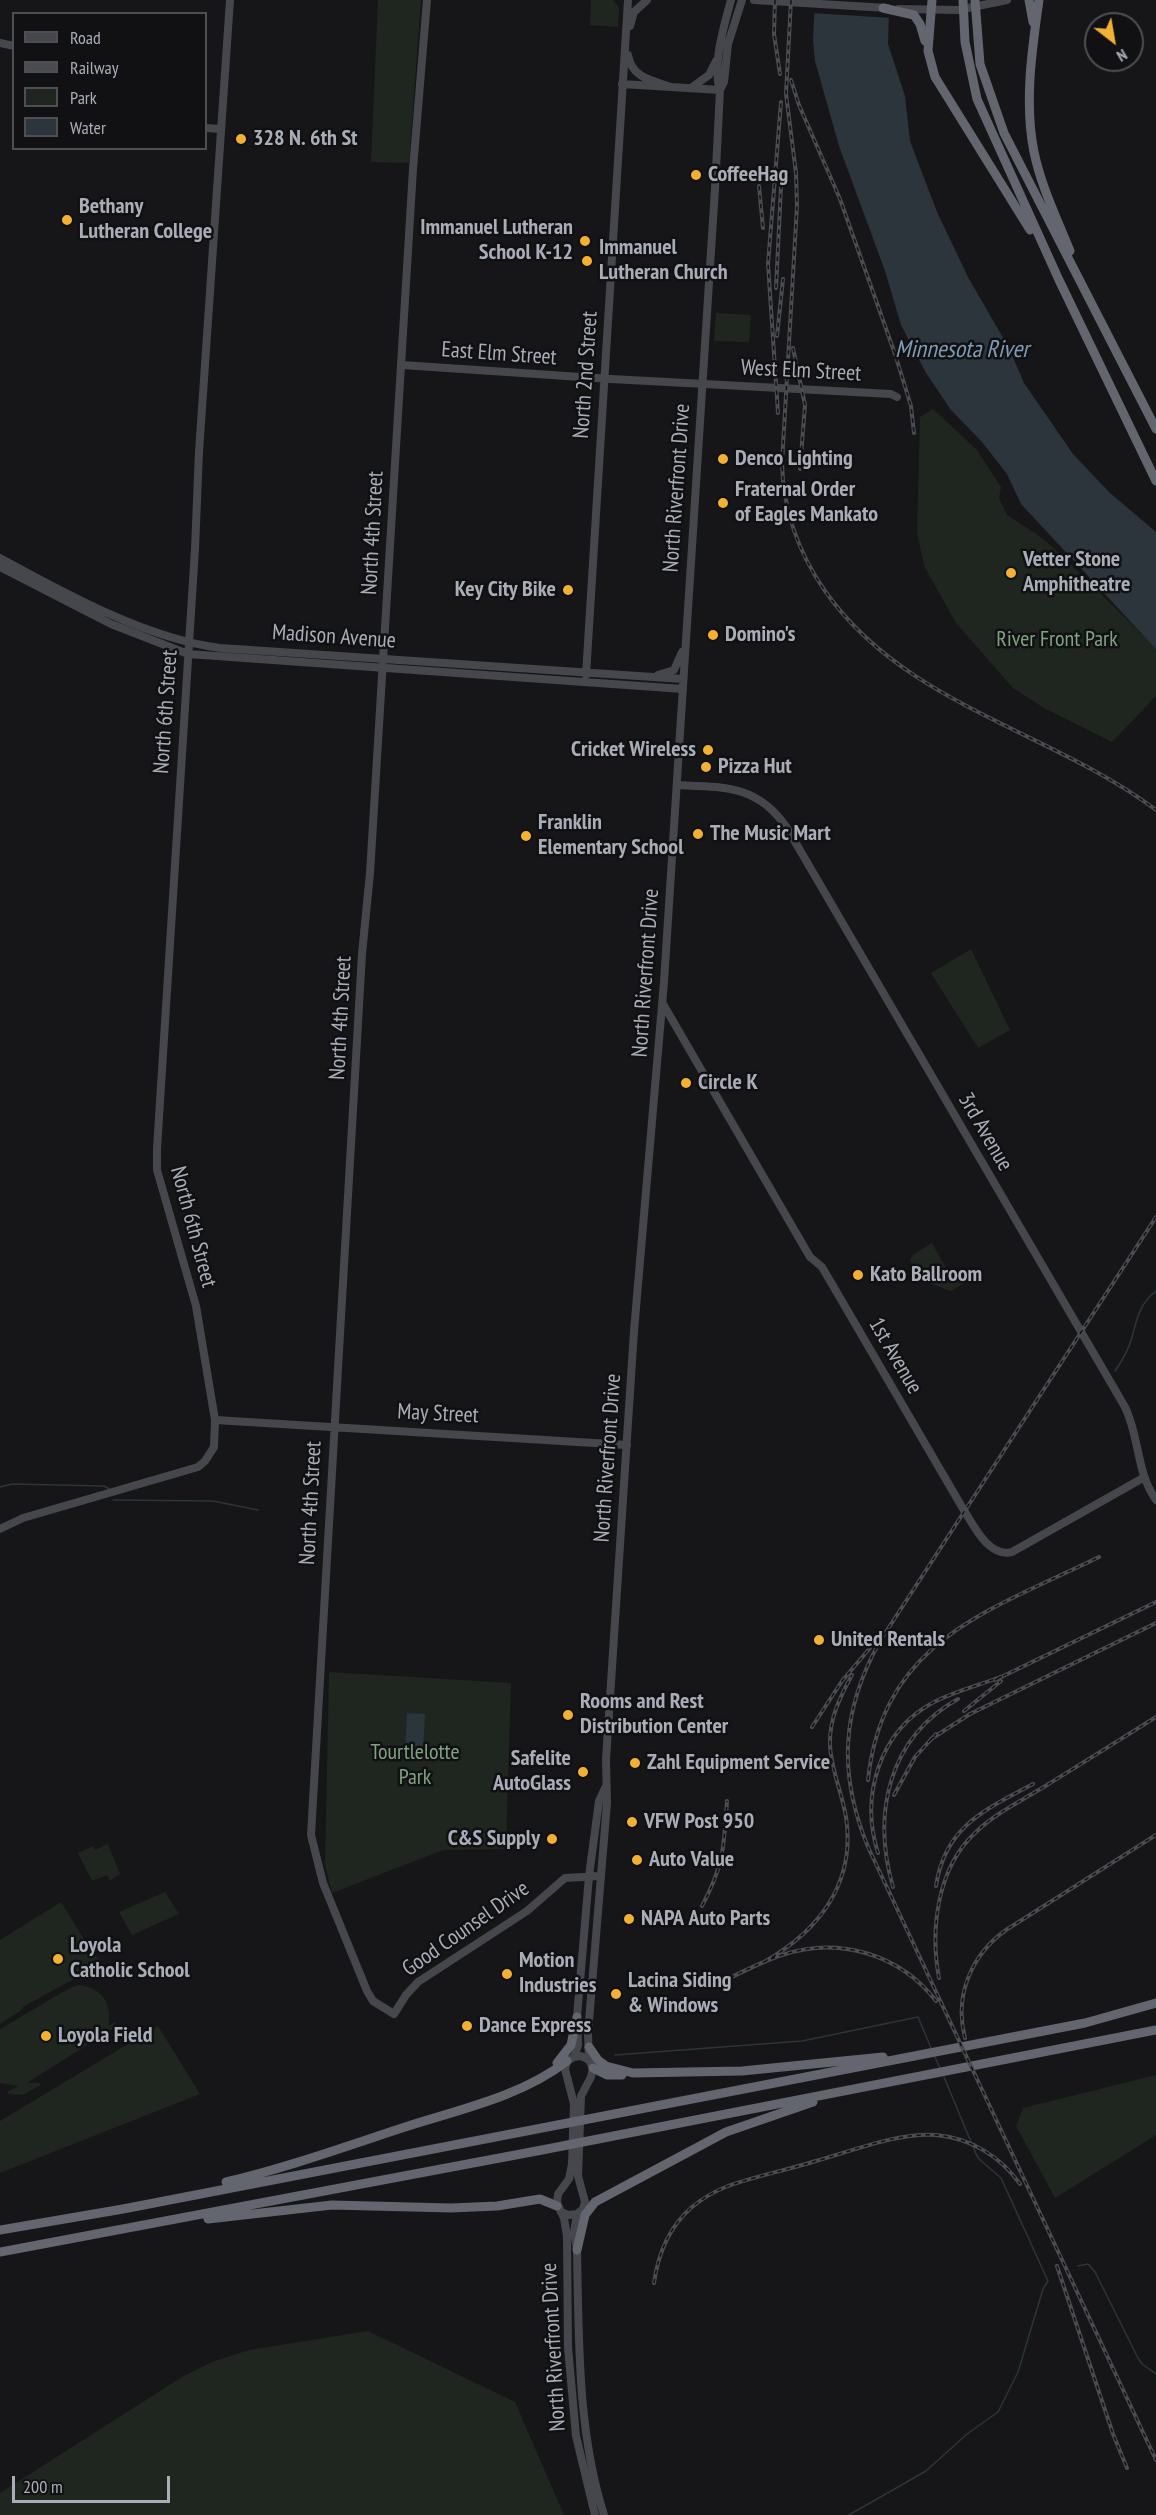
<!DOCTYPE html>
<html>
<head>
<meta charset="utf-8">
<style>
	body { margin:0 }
	#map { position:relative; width:1156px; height:2515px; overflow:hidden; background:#161618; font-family:"PT Sans Narrow",sans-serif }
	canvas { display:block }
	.legend { position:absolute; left:12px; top:12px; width:195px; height:138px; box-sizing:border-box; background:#111113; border:2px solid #4d4f55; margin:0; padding:8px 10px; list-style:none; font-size:18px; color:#a8adb8 }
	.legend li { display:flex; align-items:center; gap:12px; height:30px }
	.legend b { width:30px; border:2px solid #4d4f55 }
	.north { position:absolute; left:1084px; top:12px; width:60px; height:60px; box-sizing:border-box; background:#111113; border:2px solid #4d4f55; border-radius:50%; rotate:149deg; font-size:16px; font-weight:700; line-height:24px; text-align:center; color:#a8adb8 }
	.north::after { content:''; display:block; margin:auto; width:21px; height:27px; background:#f2b134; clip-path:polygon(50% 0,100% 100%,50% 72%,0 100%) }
	.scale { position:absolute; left:12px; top:2476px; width:158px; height:27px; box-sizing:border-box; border:3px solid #a8adb8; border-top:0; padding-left:8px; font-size:18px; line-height:21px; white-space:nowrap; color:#a8adb8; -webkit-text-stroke:4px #111113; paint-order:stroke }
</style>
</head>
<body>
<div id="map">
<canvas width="1156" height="2515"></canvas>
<ul class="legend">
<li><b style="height:8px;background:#45474d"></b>Road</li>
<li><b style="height:8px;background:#4a4c52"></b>Railway</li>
<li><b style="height:16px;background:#1e261f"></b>Park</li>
<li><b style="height:16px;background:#2c353c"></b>Water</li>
</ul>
<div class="north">N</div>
<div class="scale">200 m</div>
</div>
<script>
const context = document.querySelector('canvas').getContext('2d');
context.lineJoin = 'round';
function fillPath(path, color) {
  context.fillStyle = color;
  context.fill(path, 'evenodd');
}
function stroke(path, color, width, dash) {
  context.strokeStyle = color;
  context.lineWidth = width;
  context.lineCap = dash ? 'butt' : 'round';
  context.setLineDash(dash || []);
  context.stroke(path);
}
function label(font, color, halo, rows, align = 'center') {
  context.font = font + ' "PT Sans Narrow",sans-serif';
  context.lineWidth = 5;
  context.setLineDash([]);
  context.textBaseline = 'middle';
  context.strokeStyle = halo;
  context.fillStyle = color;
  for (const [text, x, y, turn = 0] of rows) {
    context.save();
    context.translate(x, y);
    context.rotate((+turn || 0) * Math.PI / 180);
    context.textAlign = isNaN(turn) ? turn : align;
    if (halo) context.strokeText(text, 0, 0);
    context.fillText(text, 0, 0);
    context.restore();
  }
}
const green = new Path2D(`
	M378,0H421L409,163L371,162Z
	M591,0H613L619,8L618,27L590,25Z
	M716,313L751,315L749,342L714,341Z
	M933,409L977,450L1001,487L999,498L1007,515L1038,535L1058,552L1156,648V696L1112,742L1044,708L1013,688L956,623L925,568L917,534L920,417Z
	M971,949L1010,1030L978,1048L931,973Z
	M932,1243L953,1280L960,1277L964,1283L951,1291L918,1279L910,1260L914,1254Z
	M329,1672L511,1683L506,1849L443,1850L332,1893L325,1865Z
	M108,1844L120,1874L110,1881L107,1875L92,1881L78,1853L93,1846L95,1850Z
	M165,1892L179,1914L132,1935L119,1912Z
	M61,1902L92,1952L101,1961L99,1968L89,1971L26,2005L22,2008L23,2009L0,2024V1940Z
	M78,1985C102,1987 113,2004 108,2026L115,2022L117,2026L27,2083H40L41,2085L22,2095L8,2094V2091L19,2086L0,2083V2029L68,1989Z
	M158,2026L200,2094L0,2173V2121Z
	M1156,2075V2135L1055,2198L1016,2126L1023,2108Z
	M368,2331L515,2402L564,2515H0V2493L182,2377L212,2362L249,2350Z`);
const water = new Path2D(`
	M815,0L889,8L888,44L905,96L910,141L937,212L969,279L1009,348L1024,383L1073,454L1110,493L1156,532V649L1021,504L1007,474L982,442L951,410L926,373L901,325L885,271L839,146L815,61L813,40Z
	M407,1713L425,1714L423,1753L405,1752Z`);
const pier = new Path2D(`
	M812,0H895L892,18L811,13Z`);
const stream = new Path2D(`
	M1115,1371C1122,1361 1129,1349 1132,1337C1137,1318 1140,1303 1156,1291
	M0,1487L12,1484L104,1486L109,1489
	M113,1500L213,1501L258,1510
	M615,2055L802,2041L918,2017L931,2048
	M934,2055L941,2070
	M1078,2266L1088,2264L1095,2272L1138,2358L1142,2364L1156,2374
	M849,2515L926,2471L967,2434L998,2412L1018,2372L1043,2289L1048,2281L1001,2178L979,2159L976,2154L944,2077`);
const secondary = new Path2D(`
	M427,0L413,169L370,873L362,954L311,1835L323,1883L367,1991L373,2001L394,2014L406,1995L418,1982L527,1911L565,1878L600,1876
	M754,0L887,8
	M899,9L958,10L1007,0
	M630,26L634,12L647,0
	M0,43L14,46
	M628,55C632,78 651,80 671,87
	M622,84L720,90
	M691,88L709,75L716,61
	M720,90L724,82L728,44L742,0
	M206,128L221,129
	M402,365L611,379L891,394L897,397
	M0,558C64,593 147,639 220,648L683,679
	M0,567L111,624L188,654L683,689
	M586,675L628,0
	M658,675L674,670L682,652
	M677,785C724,787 758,785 787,828L1125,1407C1140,1438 1136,1472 1156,1500
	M663,1004L810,1257L822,1267L962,1507C973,1524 988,1558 1012,1552L1143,1478
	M215,1420L627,1445
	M0,1529L23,1518L198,1467L205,1461L214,1447L215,1420L196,1306L157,1170V1149L195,549L199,452L230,0
	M574,2057L578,2045L577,2017L589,1876L599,1801L605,1788
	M589,2060L588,2033L607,1803L606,1759L634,1331L664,982L715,189L720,90C712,66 724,25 731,0
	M561,2212L568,2215L577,2214L583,2209L585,2202L578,2176L581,2096L591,2077L593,2068L589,2060L581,2056L574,2057L567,2061L565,2069L574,2104L572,2164L569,2179L558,2194L557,2203L564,2218L567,2236L568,2347L576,2436L595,2515
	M577,2214L574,2232L577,2250C579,2338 577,2430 604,2515`);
const highway = new Path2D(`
	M932,0L928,51L935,77L1030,230
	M963,0L965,42L977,99L1059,280L1156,481
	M975,0L980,64L1004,133L1156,429
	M1029,0L1033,22
	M1039,0C1032,49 1024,103 1034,152C1041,186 1057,219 1070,251
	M883,8L914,15L920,24L925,41
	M589,2047L598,2060L606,2066L633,2073L742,2071L883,2057
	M557,2063L571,2045L577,2017
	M593,2068L607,2075H622
	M226,2182C286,2168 344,2147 402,2128C457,2110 521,2097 567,2061
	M208,2219L332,2205L451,2208L497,2206L540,2199L557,2206
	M0,2230L123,2209L1085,2023L1156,2003
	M577,2250L585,2215L595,2202L726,2132L813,2102
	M0,2252L542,2150L1156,2030`);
const rail = new Path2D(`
	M775,0L774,34L780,74
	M791,0L786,94L796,173L797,206L782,463C783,510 798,552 825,591C905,705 1049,730 1156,810
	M791,80L799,105L840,199L895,354L911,406L914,433
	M759,186L763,228
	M776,288L781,187
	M777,336L783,279
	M793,348L805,405L800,469
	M778,413L768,264L781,102
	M1156,1217L880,1641C841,1711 838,1774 868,1847L1156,2460
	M995,1680L1156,1602
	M964,1711L1001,1681
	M812,1727L842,1681L870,1648
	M931,1739L970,1714L1156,1623
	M868,1780C883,1640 989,1611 1099,1557
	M894,1795L915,1757L936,1734
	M878,1853C860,1796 879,1731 934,1702C956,1691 980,1685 1003,1676
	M936,1886C945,1826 985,1810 1033,1784
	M893,1887C872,1814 888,1738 958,1699
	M702,1906C724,1865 724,1846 727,1801
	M764,1962C819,1931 856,1883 846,1817C842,1793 831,1769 830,1745C829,1719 840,1697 852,1675
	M939,1978C930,1930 937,1868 975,1833C995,1813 1023,1800 1047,1785C1084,1762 1120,1740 1156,1717
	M714,1986C736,1975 758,1963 782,1955C838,1936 900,1954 936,2001
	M965,2038C954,1996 971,1955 1006,1930L1156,1835
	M1057,2266L1113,2434L1127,2468
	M654,2283C658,2254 669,2227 692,2207C703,2198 715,2191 728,2186C756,2176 787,2170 816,2161C852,2151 899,2132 936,2135C970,2138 1000,2156 1020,2184`);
const markers = [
	[241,139,6,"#f2b134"],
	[696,175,6,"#f2b134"],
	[67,220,6,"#f2b134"],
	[585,241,6,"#f2b134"],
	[587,261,6,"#f2b134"],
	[723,459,6,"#f2b134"],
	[723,503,6,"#f2b134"],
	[1011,573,6,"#f2b134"],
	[568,590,6,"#f2b134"],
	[713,635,6,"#f2b134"],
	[708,750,6,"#f2b134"],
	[706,767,6,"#f2b134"],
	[698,834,6,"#f2b134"],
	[526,836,6,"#f2b134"],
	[686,1083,6,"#f2b134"],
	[858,1275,6,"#f2b134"],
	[819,1640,6,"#f2b134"],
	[568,1715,6,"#f2b134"],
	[635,1763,6,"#f2b134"],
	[583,1772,6,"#f2b134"],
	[632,1822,6,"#f2b134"],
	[552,1839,6,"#f2b134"],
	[637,1860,6,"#f2b134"],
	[629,1919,6,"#f2b134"],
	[58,1959,6,"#f2b134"],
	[507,1974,6,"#f2b134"],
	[616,1994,6,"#f2b134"],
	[467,2026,6,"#f2b134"],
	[46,2036,6,"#f2b134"]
];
const poiNames = [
	["328 N. 6th St",253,139],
	["CoffeeHag",708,175],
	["Bethany",79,207],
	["Lutheran College",79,232],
	["Immanuel Lutheran",573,228,"right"],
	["School K-12",573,253,"right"],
	["Immanuel",599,248],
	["Lutheran Church",599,273],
	["Denco Lighting",735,459],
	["Fraternal Order",735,490],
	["of Eagles Mankato",735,515],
	["Vetter Stone",1023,560],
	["Amphitheatre",1023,585],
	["Key City Bike",556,590,"right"],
	["Domino's",725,635],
	["Cricket Wireless",696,750,"right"],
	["Pizza Hut",718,767],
	["Franklin",538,823],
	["Elementary School",538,848],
	["The Music Mart",710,834],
	["Circle K",698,1083],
	["Kato Ballroom",870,1275],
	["United Rentals",831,1640],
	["Rooms and Rest",580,1702],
	["Distribution Center",580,1727],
	["Safelite",571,1759,"right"],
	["AutoGlass",571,1784,"right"],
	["Zahl Equipment Service",647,1763],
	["VFW Post 950",644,1822],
	["C&S Supply",540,1839,"right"],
	["Auto Value",649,1860],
	["NAPA Auto Parts",641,1919],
	["Loyola",70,1946],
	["Catholic School",70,1971],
	["Motion",519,1961],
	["Industries",519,1986],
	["Lacina Siding",628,1981],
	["& Windows",628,2006],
	["Dance Express",479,2026],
	["Loyola Field",58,2036]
];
const streetNames = [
	["East Elm Street",499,354,4],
	["West Elm Street",801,371,3],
	["North 2nd Street",586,375,-86],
	["North Riverfront Drive",677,488,-86],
	["North 4th Street",373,533,-87],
	["Madison Avenue",334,637,4],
	["North 6th Street",166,712,-86],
	["North Riverfront Drive",646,973,-86],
	["North 4th Street",341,1018,-87],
	["3rd Avenue",985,1132,60],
	["North 6th Street",193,1227,75],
	["1st Avenue",895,1356,60],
	["May Street",438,1414,3],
	["North Riverfront Drive",608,1458,-86],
	["North 4th Street",311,1503,-87],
	["Good Counsel Drive",466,1929,-35],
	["North Riverfront Drive",554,2347,-93]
];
const parkNames = [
	["River Front Park",1057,640],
	["Tourtlelotte",415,1753],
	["Park",415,1778]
];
const waterNames = [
	["Minnesota River",962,350]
];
fillPath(green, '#1e261f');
fillPath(water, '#2c353c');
fillPath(pier, '#161618');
stroke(stream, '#2c353c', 1.5);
stroke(secondary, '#45474d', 8);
stroke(highway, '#63666e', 9);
stroke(rail, '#4a4c52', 4);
stroke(rail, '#111113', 1.5, [4.5]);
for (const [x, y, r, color] of markers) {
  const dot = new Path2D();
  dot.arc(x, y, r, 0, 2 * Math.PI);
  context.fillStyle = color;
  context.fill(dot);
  stroke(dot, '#111113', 2);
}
label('bold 22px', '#a8adb8', '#111113', poiNames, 'left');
label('22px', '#a8adb8', '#111113', streetNames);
label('22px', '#7fa381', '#111113', parkNames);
label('italic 24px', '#7f9bb3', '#111113', waterNames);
</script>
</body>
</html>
